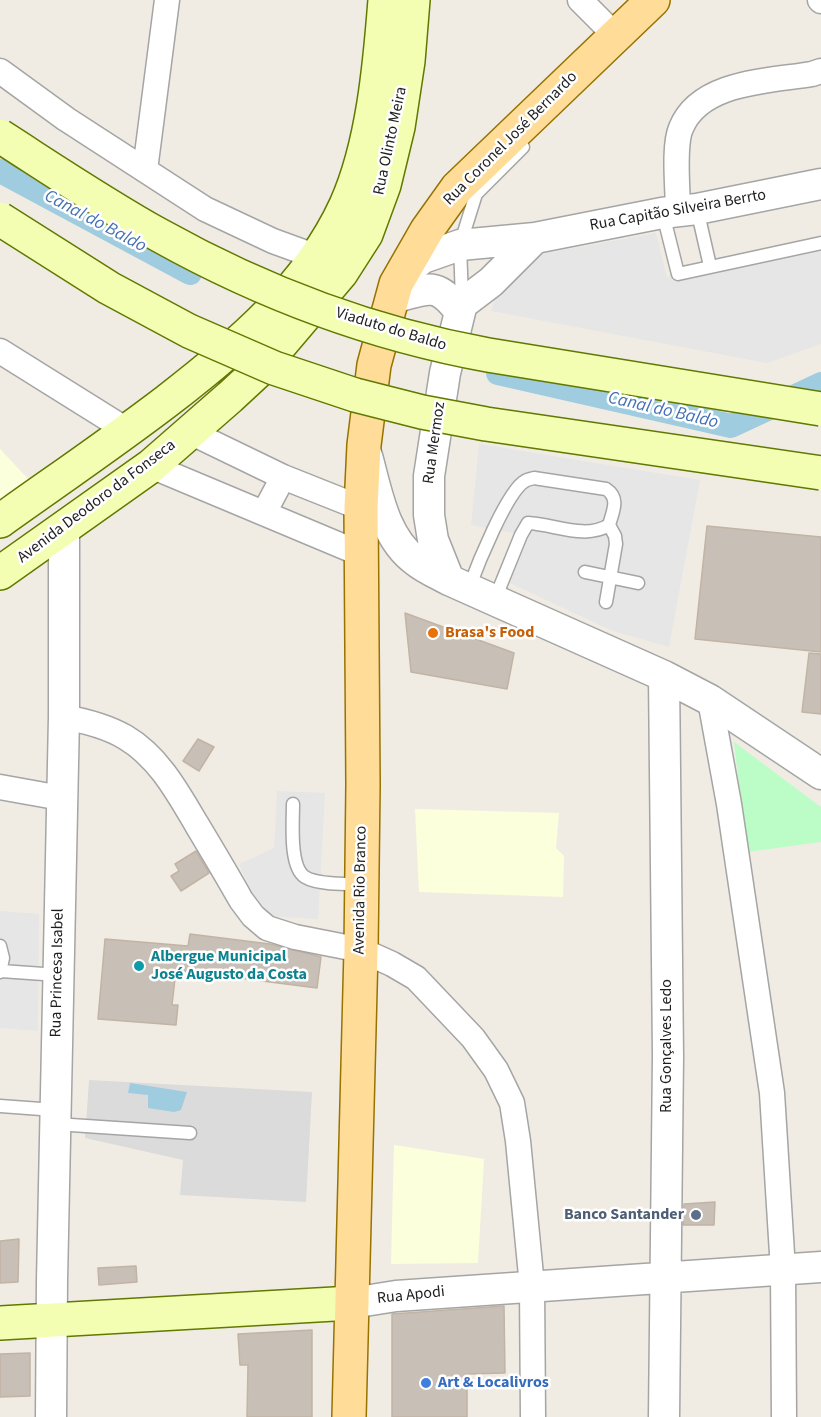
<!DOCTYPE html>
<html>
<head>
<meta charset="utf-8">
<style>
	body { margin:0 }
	canvas { display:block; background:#f0ece3 }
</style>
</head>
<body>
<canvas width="821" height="1417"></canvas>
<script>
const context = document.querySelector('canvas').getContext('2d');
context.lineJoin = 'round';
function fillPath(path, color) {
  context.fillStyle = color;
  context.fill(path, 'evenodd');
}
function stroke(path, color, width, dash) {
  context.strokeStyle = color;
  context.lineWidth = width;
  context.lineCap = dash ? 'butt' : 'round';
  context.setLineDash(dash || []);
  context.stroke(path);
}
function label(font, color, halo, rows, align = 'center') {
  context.font = font + ' "Source Sans 3",sans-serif';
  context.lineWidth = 5;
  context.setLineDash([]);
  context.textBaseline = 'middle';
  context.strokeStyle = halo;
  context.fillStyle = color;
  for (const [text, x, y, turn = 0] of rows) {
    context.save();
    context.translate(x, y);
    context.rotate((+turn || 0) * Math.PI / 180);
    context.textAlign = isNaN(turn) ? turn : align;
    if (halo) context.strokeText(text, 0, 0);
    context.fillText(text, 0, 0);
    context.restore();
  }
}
const residential = new Path2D(`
	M89,1080L312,1092L306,1202L180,1195L183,1160L85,1138Z`);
const education = new Path2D(`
	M0,449L31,482L0,502Z
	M415,809L559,813L556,848L564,856L563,897L419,892Z
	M394,1145L484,1159L478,1263L391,1264Z`);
const park = new Path2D(`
	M734,742L821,807V842L747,852Z`);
const parking = new Path2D(`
	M656,233L667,277L821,243V344L767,363L491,311L498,291L531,256Z
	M479,444L700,480L669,647L610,630L510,583L529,536L471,525Z
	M277,791L325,793L318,919L262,916L239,864L274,848Z
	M0,911L39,914L38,1031L0,1028Z`);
const water = new Path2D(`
	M130,1083L187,1092L181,1110L174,1112L148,1108V1095L128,1093Z`);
const canal = new Path2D(`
	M0,171L190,273
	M498,373L731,426L821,384`);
const building = new Path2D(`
	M707,526L821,537V652L695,639Z
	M405,613L514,653L507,689L411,672Z
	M809,653L821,654V714L802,712Z
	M198,739L214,747L199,771L183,761Z
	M196,851L209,873L181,891L171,876L179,871L175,864Z
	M190,934L270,944L321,957L317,988L176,970L172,1005H178L176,1025L98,1019L105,939L188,946Z
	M715,1202L714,1225H683L684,1204Z
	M19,1239L18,1282L0,1283V1241Z
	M136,1266L137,1282L99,1285L98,1268Z
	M504,1306L505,1373L467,1374V1417H392V1314Z
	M312,1330V1417H247L248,1365H240L238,1334Z
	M30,1353V1396L0,1397V1354Z`);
const service = new Path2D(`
	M697,209L710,266
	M663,214L678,274L821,243
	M462,300L460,245L476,194L523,147
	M585,572L638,583
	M469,588C477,566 507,491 525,481C528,479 531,479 534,478L606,489C620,498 613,511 609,525C585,540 554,524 528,523L521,535L495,599
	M606,602L616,544L615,536L609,525
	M293,804C293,822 289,867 305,877C318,885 347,884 362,884
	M0,946L3,958L0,972
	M1,971L58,975
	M0,1106L55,1110
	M56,1124L190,1133`);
const minor = new Path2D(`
	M580,0L616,36
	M820,0L821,1
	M0,71L66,119L205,209L273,241L317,257
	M145,170L167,0
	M678,211C678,190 673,146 681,128C700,81 770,81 812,74L821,71
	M0,351L128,431
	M190,432L283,477L361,508
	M151,466L361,554
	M264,513L283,477
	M710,700L729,804L772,1093L783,1270L784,1417
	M64,717C86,721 106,726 125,737C159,757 178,793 197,825C212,850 227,875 241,900L253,916L267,928L295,937L361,950L392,964L416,978L473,1038L496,1070L512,1103L518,1141L532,1286L533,1417
	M0,787L61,798`);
const tertiary = new Path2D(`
	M400,276L423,258L460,245L535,238L662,213L697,209L821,184
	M393,298C428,289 436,280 460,312
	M367,456C377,492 384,538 416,561C426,569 438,574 449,580L664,676L710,700L821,774
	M449,580L433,540L429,515V476L445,373L460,312L462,304L491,282L535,238
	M352,1303L396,1296L821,1267
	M51,1417L52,1280L64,717V530
	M664,1417L668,1056L664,676`);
const secondary = new Path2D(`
	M0,521C56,481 112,443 167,401C237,347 308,288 346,205C373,145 380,65 385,0
	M0,573L151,466L230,397L257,372L341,273L366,234L384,185L398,127L408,61L413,0
	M0,1323L352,1303`);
const primary = new Path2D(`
	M349,1417L361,950L363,785L361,508L364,445L374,365L396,284L427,230L457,188L653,0`);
const secondaryBridge = new Path2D(`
	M0,136C53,170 105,205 159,235C261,292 373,334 488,355L821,409
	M0,219L109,288L189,331L274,368L355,395L422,412L486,424L821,473`);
const markers = [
	[433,633,6,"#e8710a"],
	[139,966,6,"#0f9aa8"],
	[696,1215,6,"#5c6f8a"],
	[426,1383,6,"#3f7fe0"]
];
const streetNames = [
	["Rua Coronel José Bernardo",511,139,-45],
	["Rua Olinto Meira",391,141,-78],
	["Rua Capitão Silveira Berrto",678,211,-10],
	["Viaduto do Baldo",391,330,17],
	["Rua Mermoz",435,443,-82],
	["Avenida Deodoro da Fonseca",97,502,-37],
	["Avenida Rio Branco",361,890,-89],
	["Rua Princesa Isabel",58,973,-89],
	["Rua Gonçalves Ledo",667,1046,-90],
	["Rua Apodi",411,1296,-6]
];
const foodNames = [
	["Brasa's Food",445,633]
];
const cultureNames = [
	["Albergue Municipal",151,957],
	["José Augusto da Costa",151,975]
];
const serviceNames = [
	["Banco Santander",684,1215]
];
const shopNames = [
	["Art & Localivros",438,1383]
];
const waterNames = [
	["Canal do Baldo",95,222,28],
	["Canal do Baldo",663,411,13]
];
fillPath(residential, '#dcdbdb');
fillPath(education, '#fcffdc');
fillPath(park, '#bcfdc7');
fillPath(parking, '#e6e6e6');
fillPath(water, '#a0cce0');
stroke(canal, '#a0cce0', 24);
fillPath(building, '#c8bfb6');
stroke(building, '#c2b4a4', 1.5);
stroke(service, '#a5a5a5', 15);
stroke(minor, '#a5a5a5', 27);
stroke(tertiary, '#a5a5a5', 33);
stroke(secondary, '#617900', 36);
stroke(primary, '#977300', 36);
stroke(service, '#fff', 12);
stroke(minor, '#fff', 24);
stroke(tertiary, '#fff', 30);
stroke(secondary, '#f3feb2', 33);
stroke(primary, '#ffdc98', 33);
stroke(secondaryBridge, '#617900', 36, []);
stroke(secondaryBridge, '#f3feb2', 33);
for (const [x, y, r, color] of markers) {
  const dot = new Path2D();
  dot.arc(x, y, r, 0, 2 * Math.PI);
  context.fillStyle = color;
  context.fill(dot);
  stroke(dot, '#fff', 2);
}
label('16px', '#1e1e1e', '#fff', streetNames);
label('bold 16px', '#c56008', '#fff', foodNames, 'left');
label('bold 16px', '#0d838f', '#fff', cultureNames, 'left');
label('bold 16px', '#4e5e75', '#fff', serviceNames, 'right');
label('bold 16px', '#366cbe', '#fff', shopNames, 'left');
label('italic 18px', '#4371b4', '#fff', waterNames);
</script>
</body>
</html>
